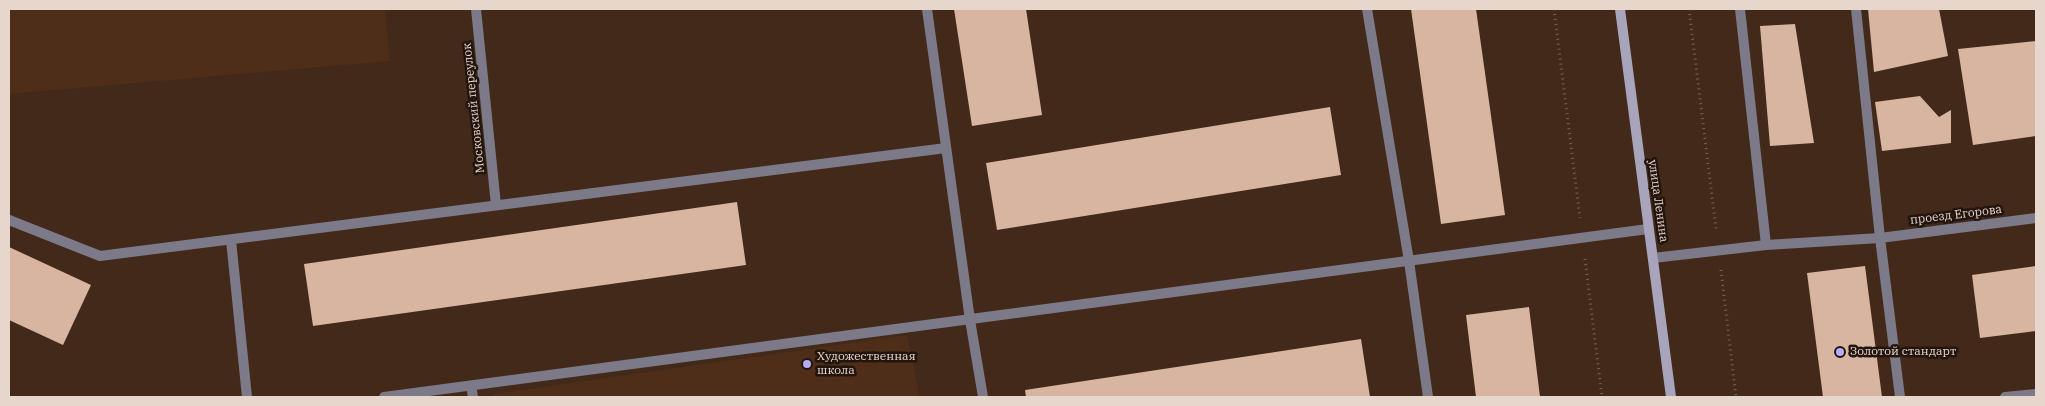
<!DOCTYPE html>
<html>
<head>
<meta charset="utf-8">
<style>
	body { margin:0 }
	#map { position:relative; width:2045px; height:406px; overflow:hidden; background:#432919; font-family:"IBM Plex Serif",serif }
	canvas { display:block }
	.frame { position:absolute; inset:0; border:10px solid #e7d6cc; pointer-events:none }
</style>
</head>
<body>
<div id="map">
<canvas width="2045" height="406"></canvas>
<div class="frame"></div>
</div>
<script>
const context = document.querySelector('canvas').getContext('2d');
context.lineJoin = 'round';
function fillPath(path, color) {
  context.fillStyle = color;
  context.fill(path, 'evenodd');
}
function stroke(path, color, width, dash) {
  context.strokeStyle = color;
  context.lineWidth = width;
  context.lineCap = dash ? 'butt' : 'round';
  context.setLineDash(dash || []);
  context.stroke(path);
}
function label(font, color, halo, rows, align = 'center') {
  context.font = font + ' "IBM Plex Serif",serif';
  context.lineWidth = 5;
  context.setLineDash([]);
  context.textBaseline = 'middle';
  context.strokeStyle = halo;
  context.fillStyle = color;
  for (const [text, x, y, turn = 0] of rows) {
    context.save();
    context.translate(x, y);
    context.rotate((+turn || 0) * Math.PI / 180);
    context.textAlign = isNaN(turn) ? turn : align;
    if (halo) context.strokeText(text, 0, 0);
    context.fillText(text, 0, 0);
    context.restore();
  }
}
const built = new Path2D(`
	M9,9H385L390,61L9,94Z
	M907,335L920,397H494V394Z`);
const building = new Path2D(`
	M954,9H1026L1042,115L972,126Z
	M1411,9H1476L1505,215L1441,224Z
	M1868,9H1939L1948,56L1874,72Z
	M1795,24L1814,143L1770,146L1760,26Z
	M2036,41V136L1973,145L1958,49Z
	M1920,96L1939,117L1951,110V143L1882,151L1875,102Z
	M1330,107L1341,175L997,230L986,163Z
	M737,202L746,265L313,326L304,264Z
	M9,247L91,285L63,345L9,320Z
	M1865,266L1882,397H1823L1807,273Z
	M2036,266V331L1980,338L1972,275Z
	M1529,307L1540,397H1476L1466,315Z
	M1361,339L1370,397H1026L1025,390Z`);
const path = new Path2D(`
	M1554,9L1580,218
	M1689,9L1716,229
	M1585,259L1602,397
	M1721,270L1736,397`);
const service = new Path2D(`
	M927,9L970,320L983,397
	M1367,9L1409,261L1428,397
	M1740,9L1766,245
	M1856,9L1880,238L1900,397
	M9,220L100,256L946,148
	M231,240L247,397
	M471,386L473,397
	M2005,397L2036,394`);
const minor = new Path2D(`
	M476,9L496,205
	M1653,258L1766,245L1880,238L2036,218
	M384,397L1648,229`);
const secondary = new Path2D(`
	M1620,9L1671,397`);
const markers = [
	[1840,352,5,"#b6acf8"],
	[807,364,5,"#b6acf8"]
];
const streetNames = [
	["Московский переулок",474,108,-96],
	["улица Ленина",1658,201,82],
	["проезд Егорова",1956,215,-7]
];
const poiNames = [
	["Золотой стандарт",1850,352],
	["Художественная",817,357],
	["школа",817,371]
];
fillPath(built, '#4e2d19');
fillPath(building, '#d7b5a1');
stroke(path, '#796254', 3, [1, 4]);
stroke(service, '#7c7a89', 10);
stroke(minor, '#7c7a89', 10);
stroke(secondary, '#a7a4bb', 10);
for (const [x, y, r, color] of markers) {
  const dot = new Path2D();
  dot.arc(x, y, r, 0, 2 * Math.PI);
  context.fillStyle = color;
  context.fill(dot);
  stroke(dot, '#21150e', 2);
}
label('12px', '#e7d6cc', '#21150e', streetNames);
label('12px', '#e7d6cc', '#21150e', poiNames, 'left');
</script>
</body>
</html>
